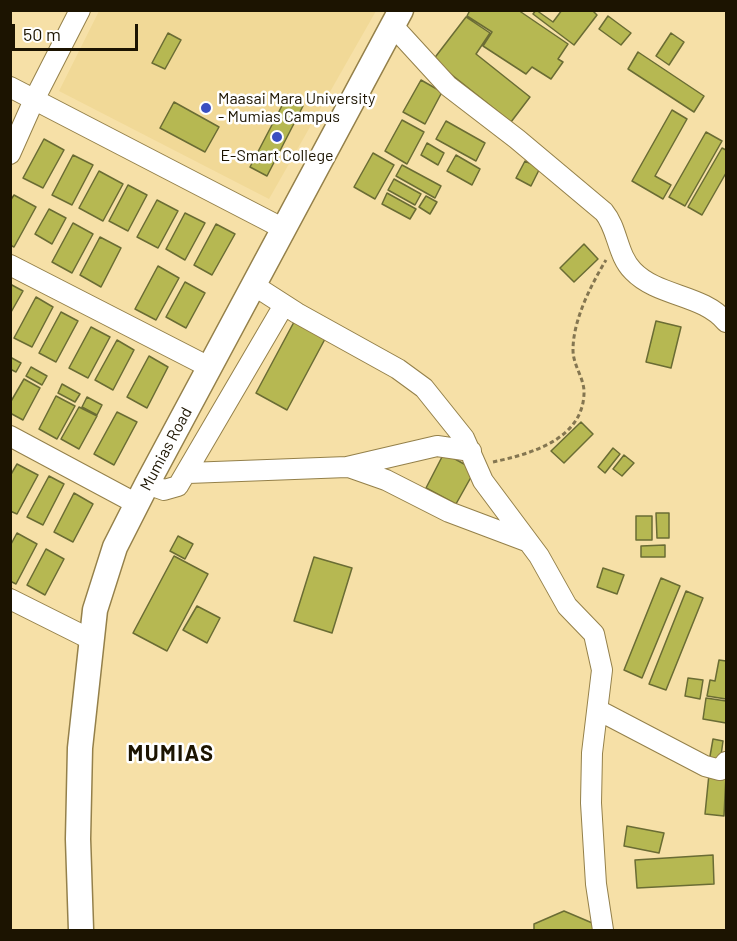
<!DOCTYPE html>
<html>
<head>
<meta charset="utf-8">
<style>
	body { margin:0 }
	#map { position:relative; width:737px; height:941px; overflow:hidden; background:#f6e0a7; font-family:Barlow,sans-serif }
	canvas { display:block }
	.frame { position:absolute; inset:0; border:12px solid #1c1401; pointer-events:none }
	.scale { position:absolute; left:12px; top:24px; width:126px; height:27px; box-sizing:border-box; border:3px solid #1c1401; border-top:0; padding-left:8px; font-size:18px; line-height:21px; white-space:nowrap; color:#1c1401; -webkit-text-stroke:4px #fff; paint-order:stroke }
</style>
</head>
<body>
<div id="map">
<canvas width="737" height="941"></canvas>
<div class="frame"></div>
<div class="scale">50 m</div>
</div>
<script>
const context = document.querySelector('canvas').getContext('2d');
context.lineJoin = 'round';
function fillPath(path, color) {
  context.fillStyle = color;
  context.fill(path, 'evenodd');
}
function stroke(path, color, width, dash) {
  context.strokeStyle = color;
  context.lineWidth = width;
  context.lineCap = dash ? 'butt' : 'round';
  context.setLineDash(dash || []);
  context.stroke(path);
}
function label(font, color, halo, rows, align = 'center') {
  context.font = font + ' Barlow,sans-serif';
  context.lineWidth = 5;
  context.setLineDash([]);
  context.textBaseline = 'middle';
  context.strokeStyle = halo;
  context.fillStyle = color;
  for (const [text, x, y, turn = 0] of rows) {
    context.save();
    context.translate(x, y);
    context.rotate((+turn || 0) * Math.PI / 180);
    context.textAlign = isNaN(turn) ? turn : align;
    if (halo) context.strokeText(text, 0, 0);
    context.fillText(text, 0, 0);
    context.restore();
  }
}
const built = new Path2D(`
	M99,11H376L269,199L59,91Z`);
const building = new Path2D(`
	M470,10H518L568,44L558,59L563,62L551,79L532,67L526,74L483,46L492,32L467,16Z
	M536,10L553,22L562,10H592L597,15L574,45L533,14Z
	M608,16L631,33L621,45L599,29Z
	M466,17L490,33L476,54L530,97L511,122L433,60Z
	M168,33L181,40L165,69L152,63Z
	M671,33L684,42L669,65L656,56Z
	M638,52L704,96L694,112L628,69Z
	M421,80L442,92L425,124L403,112Z
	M286,98L303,106L267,176L250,167Z
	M174,102L219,127L205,152L160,128Z
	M672,110L687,119L655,176L671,185L663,199L632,181Z
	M402,120L424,132L407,164L385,151Z
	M446,121L485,143L476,161L436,139Z
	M706,132L722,141L685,206L669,197Z
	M44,139L64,150L43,188L23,178Z
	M427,143L444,153L438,165L421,155Z
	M722,148L726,150V173L702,215L688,207Z
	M373,153L394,165L375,199L354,187Z
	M73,155L93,165L72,205L52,195Z
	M456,155L480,169L472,185L447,171Z
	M525,161L540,168L531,186L516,178Z
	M402,165L441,186L435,198L396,176Z
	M99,171L123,184L103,221L79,208Z
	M394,179L421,194L415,205L388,190Z
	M128,185L147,195L128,231L109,221Z
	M387,193L416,209L410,219L382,204Z
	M14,195L36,207L14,247L10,245V201Z
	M426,196L437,202L430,214L419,207Z
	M157,200L178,211L158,248L137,237Z
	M49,209L66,218L52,244L35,234Z
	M185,213L205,223L185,260L166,249Z
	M73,223L93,234L72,273L52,262Z
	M216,224L235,234L212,275L194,265Z
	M100,237L121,248L101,287L80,275Z
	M584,244L598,259L574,282L560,268Z
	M158,266L179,278L156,320L135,309Z
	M185,282L205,293L186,328L166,317Z
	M10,284L23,291L10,314Z
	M36,297L53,307L32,347L14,338Z
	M61,312L78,321L56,362L39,353Z
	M656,321L681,327L671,368L646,362Z
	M294,322L325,339L287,410L256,393Z
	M91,327L110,337L88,378L69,368Z
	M117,340L134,350L113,390L95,380Z
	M149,356L168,367L147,408L127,397Z
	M10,357L21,363L16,372L10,369Z
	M31,367L47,376L42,385L26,376Z
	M24,379L40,388L23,420L10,413V403Z
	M62,384L80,394L75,402L58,393Z
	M56,396L75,406L57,439L39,429Z
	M87,397L102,405L97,415L82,407Z
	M79,407L97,416L79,449L61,439Z
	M117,412L137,422L114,465L94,454Z
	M581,422L593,434L564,463L551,451Z
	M613,448L620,454L605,473L598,467Z
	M444,453L475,470L456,504L426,488Z
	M624,455L634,463L622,476L613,469Z
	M17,464L38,475L17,514L10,511V476Z
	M49,476L64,484L43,525L27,517Z
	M74,493L93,504L73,542L54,532Z
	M656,513H669V538H657Z
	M636,516H652V540H636Z
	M17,533L37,544L16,584L10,581V546Z
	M178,536L193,544L185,559L170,551Z
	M665,545V557H641V546Z
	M46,549L64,559L45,595L27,585Z
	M174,556L208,574L167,651L133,633Z
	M314,557L352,568L332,633L294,621Z
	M603,568L624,575L617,594L597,587Z
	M661,578L680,586L642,678L624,670Z
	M686,591L703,598L666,690L649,684Z
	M197,606L220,618L207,643L183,630Z
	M719,660L726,661V699L707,696L710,680L715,681Z
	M688,678L703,680L700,699L685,696Z
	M706,698L726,701V723L703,719Z
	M713,739L723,741L720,763L709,762Z
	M709,774L726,775L724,816L705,814Z
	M627,826L664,833L659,853L624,846Z
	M713,855L714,884L637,888L635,860Z
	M564,911L597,925L598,930H534V924Z`);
const path = new Path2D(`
	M493,462C530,454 582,440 584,394C585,379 573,366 573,350C573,320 591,285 606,260`);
const minor = new Path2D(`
	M393,26L448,86L517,139L604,212C618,229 617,255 633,271C658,297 703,294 726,322
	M10,87L284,229
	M10,154L34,100L80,10
	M10,265L209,367
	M255,286L297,313L398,369L424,388L464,438L483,481L539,556L567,606L594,634L602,670L592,753L591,803L596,884L603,930
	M10,436L137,504
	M349,467L386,480L449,512L526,541
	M188,473L347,467L437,446L471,451
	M147,484L164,490L178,486L284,305
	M10,599L92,640
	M598,710L705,766L720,770L726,762`);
const tertiary = new Path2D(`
	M81,930L78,839L80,748L95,610L115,547L147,484L401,10`);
const markers = [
	[206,108,6,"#3a4fc1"],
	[277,137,6,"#3a4fc1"]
];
const poiNames = [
	["Maasai Mara University",218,99],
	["- Mumias Campus",218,117],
	["E-Smart College",277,156,"center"]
];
const streetNames = [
	["Mumias Road",166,449,-62]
];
const districtNames = [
	["MUMIAS",171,754]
];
fillPath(built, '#f1d997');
fillPath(building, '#b6b852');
stroke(building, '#6a6c34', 1.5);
stroke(minor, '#94804a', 22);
stroke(tertiary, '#94804a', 27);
stroke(path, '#847651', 3, [4.5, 3]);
stroke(minor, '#fff', 20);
stroke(tertiary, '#fff', 24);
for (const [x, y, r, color] of markers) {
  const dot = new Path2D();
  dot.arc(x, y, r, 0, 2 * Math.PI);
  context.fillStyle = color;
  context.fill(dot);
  stroke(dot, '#fff', 2);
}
label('16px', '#1c1401', '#fff', poiNames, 'left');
label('16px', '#1c1401', '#fff', streetNames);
context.letterSpacing = '1.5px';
label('bold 22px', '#1c1401', '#fff', districtNames);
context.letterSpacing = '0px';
</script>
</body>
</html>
